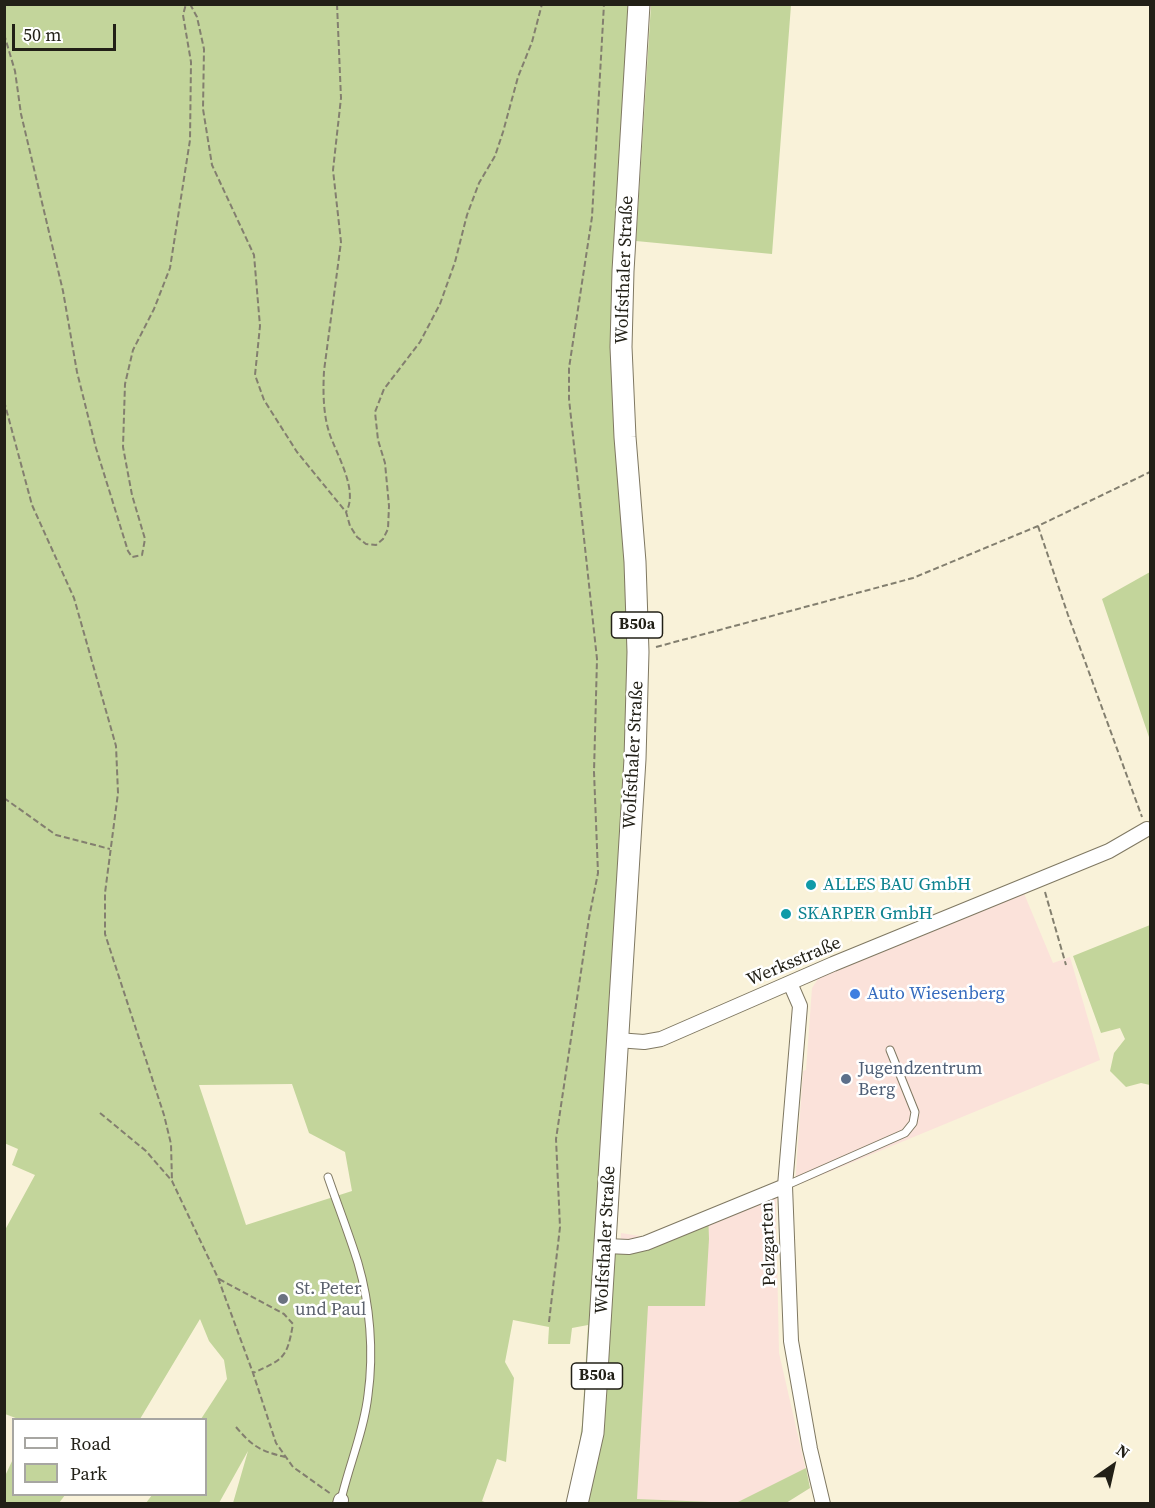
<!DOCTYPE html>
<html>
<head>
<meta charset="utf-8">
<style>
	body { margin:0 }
	#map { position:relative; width:1155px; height:1508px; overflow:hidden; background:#f9f2d9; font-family:"Source Serif 4",serif }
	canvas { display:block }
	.frame { position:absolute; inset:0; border:6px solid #222017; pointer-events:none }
	.legend { position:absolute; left:12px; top:1418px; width:195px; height:78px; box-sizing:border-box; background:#fff; border:2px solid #a7a6a2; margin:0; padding:8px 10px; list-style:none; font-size:18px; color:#222017 }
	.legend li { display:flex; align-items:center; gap:12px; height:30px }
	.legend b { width:30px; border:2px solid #a7a6a2 }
	.north { position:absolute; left:1083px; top:1436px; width:60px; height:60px; -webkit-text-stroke:4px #fff; paint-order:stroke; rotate:34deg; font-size:16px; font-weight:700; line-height:24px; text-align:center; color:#222017 }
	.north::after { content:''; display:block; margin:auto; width:21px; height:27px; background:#222017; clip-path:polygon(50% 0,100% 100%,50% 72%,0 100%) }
	.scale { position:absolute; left:12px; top:24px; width:104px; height:27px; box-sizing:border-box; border:3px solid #222017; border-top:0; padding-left:8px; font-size:18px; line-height:21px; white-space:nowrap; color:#222017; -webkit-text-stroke:4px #fff; paint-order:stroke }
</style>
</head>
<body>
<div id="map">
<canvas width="1155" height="1508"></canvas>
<div class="frame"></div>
<ul class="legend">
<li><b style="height:8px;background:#fff"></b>Road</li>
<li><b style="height:16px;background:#c3d59b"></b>Park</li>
</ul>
<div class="north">N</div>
<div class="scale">50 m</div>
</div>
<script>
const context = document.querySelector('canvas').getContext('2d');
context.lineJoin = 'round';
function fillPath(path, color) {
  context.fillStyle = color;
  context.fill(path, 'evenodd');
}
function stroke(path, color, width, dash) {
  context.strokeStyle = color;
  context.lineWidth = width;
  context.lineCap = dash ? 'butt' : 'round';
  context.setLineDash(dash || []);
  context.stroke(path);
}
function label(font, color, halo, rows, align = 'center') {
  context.font = font + ' "Source Serif 4",serif';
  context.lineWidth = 5;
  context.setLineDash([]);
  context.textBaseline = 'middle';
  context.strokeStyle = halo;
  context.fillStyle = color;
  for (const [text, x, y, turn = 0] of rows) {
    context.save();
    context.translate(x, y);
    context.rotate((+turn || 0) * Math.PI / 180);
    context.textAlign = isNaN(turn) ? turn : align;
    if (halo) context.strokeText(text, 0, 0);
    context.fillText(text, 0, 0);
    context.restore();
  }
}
const industrial = new Path2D(`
	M1023,891L1053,963L1070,957L1100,1060L795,1186L803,1071L806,1070L812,988L820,976Z
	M778,1181L776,1208L779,1353L810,1488L786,1503L595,1504L618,1294L621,1233L646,1237Z`);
const green = new Path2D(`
	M4,5H632L627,563L630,653L626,758L597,1246L646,1237L708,1210L709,1239L705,1306H648L637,1499L736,1503L806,1468L810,1488L786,1503H566L575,1475L582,1424L588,1325L572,1328L570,1344H548L549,1327L513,1320L505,1362L514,1378L506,1462L497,1459L482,1501L487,1503H233L248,1451L219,1503H146L152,1495L206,1494V1420L201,1419L227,1379L224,1360L209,1341L200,1319L140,1419L21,1420L5,1414V1230L35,1175L12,1165L18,1149L4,1143ZM292,1084L309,1133L345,1152L352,1191L246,1225L199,1085Z
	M651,5H791L772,254L636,241Z
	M1150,572V740L1102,599Z
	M1150,925V1085L1141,1083L1126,1087L1110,1071L1114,1053L1125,1039L1120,1028L1101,1033L1073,956Z
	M13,1459L14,1494L65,1495L59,1503H5V1476Z`);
const path = new Path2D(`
	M190,4L197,17L204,49L203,109L212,165L254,255L260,326L255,375L264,400L297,452L346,512L350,526L357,537L366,544L376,545L383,539L388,529L389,506L385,463L378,440L375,412L384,389L420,342L440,304L455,262L467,215L479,183L495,156L503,132L518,77L532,42L542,4
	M337,4L341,98L333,170L341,242L324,371C323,390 323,413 329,432C336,454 359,490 346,512
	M4,34L15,71L21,114L63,291L77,372L96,448L128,551L132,557L142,555L145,539L132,495L123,447L125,384L133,350L154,309L170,268L190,140L191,62L183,15L186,4
	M4,401L32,505L74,598L116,746L118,793L105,893V934L164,1115L171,1144L172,1181
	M1038,526L1068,615L1142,817
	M656,647L913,578L1038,526L1150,472
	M4,798L56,835L110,849
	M1045,892L1066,965
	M100,1113L146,1151L172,1181L218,1278L253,1373L276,1443L293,1467L331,1494
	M219,1279L284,1314L293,1324C287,1358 284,1359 253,1373
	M549,1322L560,1227L556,1139L589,918L598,873L594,772L597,659L569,399V368L592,217L604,4
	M236,1427C252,1446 260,1451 285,1457`);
const lane = new Path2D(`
	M328,1177C338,1206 349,1234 358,1263C370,1304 374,1352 368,1395C364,1431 349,1465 341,1500
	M785,1186L905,1133L913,1123L915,1112L890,1050`);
const street = new Path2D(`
	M790,983L800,1006L785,1186L791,1341L810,1449L823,1504
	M617,1040L644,1042L661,1039L833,964L1109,851L1147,829
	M606,1246L629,1247L646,1243L785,1186
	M340,1504L341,1500`);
const primary = new Path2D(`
	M577,1504L593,1433L596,1388L635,759L638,652L635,562L625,437L621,347L623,271L639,4`);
const markers = [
	[811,885,6,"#0f9aa8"],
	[786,914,6,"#0f9aa8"],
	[855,994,6,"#3f7fe0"],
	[846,1079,6,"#5c6f8a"],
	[283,1299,6,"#6b7280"]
];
const shields = [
	[637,625,51],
	[597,1376,51]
];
const shieldNames = [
	["B50a",637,625],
	["B50a",597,1376]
];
const streetNames = [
	["Wolfsthaler Straße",625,270,-88],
	["Wolfsthaler Straße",634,755,-87],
	["Werksstraße",794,962,-23],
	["Wolfsthaler Straße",606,1240,-87],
	["Pelzgarten",769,1244,-92]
];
const cultureNames = [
	["ALLES BAU GmbH",823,885],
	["SKARPER GmbH",798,914]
];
const shopNames = [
	["Auto Wiesenberg",867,994]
];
const serviceNames = [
	["Jugendzentrum",858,1069],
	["Berg",858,1090]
];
const worshipNames = [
	["St. Peter",295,1289],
	["und Paul",295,1310]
];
fillPath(industrial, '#fbe2da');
fillPath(green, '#c3d59b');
stroke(lane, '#7f7862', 9);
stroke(street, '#7f7862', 16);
stroke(primary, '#7f7862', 23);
stroke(path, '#837f6f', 2, [6, 3]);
stroke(lane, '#fff', 7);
stroke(street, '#fff', 14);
stroke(primary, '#fff', 21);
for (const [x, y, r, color] of markers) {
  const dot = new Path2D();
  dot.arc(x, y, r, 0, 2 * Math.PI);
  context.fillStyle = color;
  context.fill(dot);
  stroke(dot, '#fff', 2);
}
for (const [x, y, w] of shields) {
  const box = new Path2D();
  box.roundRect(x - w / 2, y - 13, w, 26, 4.5);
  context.fillStyle = '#fff';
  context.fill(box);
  stroke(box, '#222017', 1.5);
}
label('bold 16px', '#222017', null, shieldNames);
label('18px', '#222017', '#fff', streetNames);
label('18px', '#0d838f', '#fff', cultureNames, 'left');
label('18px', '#366cbe', '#fff', shopNames, 'left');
label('18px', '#4e5e75', '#fff', serviceNames, 'left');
label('18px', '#5b616d', '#fff', worshipNames, 'left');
</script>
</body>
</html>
